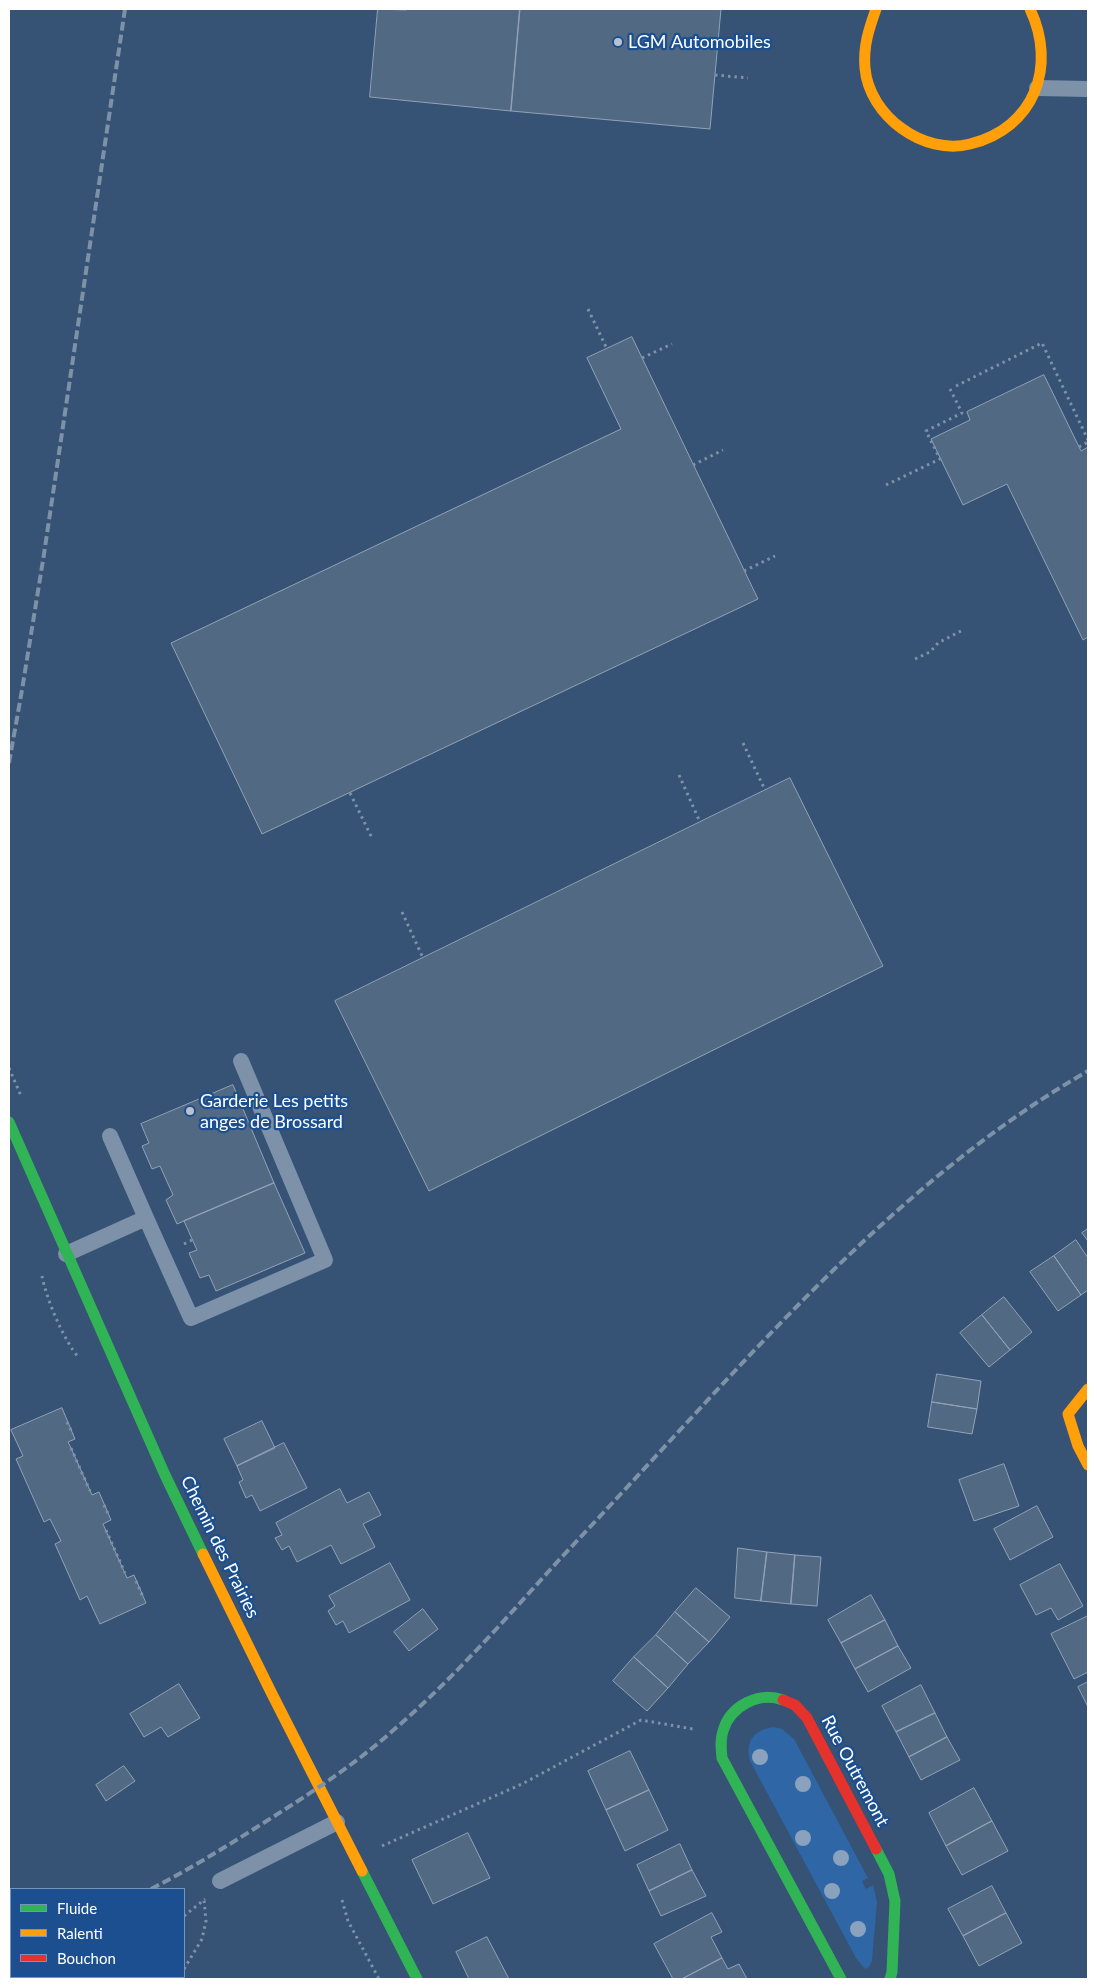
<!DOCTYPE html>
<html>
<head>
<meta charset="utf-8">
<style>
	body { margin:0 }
	#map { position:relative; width:1097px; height:1988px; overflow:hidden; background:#365274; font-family:Lato,sans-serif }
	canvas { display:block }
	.frame { position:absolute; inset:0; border:10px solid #fff; pointer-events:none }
	.legend { position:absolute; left:10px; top:1888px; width:175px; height:90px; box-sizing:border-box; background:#1b4f8f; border:1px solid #7695bc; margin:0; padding:6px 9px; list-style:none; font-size:15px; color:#fff }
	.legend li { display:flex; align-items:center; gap:10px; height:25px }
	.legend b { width:25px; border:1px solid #7695bc }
</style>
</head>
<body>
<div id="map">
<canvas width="1097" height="1988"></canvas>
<div class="frame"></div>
<ul class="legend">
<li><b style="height:6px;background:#30b455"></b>Fluide</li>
<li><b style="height:6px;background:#ff9f0a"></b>Ralenti</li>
<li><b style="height:6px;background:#e5322d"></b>Bouchon</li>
</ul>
</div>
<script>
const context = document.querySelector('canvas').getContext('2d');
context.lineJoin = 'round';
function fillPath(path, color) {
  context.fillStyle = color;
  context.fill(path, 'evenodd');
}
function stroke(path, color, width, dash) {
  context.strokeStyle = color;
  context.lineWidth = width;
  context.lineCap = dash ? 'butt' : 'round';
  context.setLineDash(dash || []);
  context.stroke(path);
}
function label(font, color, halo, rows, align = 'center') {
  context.font = font + ' Lato,sans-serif';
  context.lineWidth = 4.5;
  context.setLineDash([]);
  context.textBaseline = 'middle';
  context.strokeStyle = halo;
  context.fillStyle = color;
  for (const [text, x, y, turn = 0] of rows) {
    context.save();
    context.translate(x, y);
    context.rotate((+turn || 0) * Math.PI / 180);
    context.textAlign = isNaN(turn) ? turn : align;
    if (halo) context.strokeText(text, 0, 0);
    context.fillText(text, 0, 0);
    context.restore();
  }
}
const green = new Path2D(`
	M773,1727L782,1729L794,1739L868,1878L862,1881L866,1889L873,1885L877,1902L872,1961L869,1967L865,1969L856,1958L750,1761C745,1741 754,1730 773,1727Z`);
const building = new Path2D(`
	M378,9L406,10V9H520L511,111L370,97Z
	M520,9H721L710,129L511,111Z
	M632,337L758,599L262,834L171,643L621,429L587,358Z
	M1044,375L1081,451L1088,447V637L1083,640L1007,484L963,505L931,439L970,420L967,412Z
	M790,778L883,966L429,1191L335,1001Z
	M233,1085L274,1183L177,1224L166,1200L173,1195L160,1166L152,1169L142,1146L149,1143L141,1124Z
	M274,1183L305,1253L216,1291L209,1275L200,1278L189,1253L197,1250L184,1221Z
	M1088,1229V1241L1082,1233Z
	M1076,1240L1088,1258V1290L1081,1295L1054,1256Z
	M1054,1256L1081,1295L1058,1311L1030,1272Z
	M1004,1297L1032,1332L1010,1350L982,1315Z
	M982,1315L1010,1350L989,1367L960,1333Z
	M937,1374L981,1381L977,1409L932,1402Z
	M932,1402L977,1409L972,1434L928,1427Z
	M62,1408L75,1439L68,1442L71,1448L92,1495L99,1492L111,1520L103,1524L127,1578L134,1575L146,1603L100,1624L87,1596L80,1600L55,1544L61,1541L50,1519L44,1522L16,1459L23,1456L11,1430Z
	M262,1421L275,1448L237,1466L224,1439Z
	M284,1443L307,1488L260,1511L252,1495L246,1498L239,1482L243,1480L237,1466Z
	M1004,1464L1019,1506L974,1521L959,1480Z
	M340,1489L347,1503L369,1492L381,1515L363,1524L375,1547L341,1564L331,1545L297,1562L289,1546L282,1550L275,1538L282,1535L276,1523Z
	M1037,1506L1053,1537L1010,1560L994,1529Z
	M738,1548L767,1552L761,1601L735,1598Z
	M767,1552L795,1555L791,1604L761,1601Z
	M795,1555L821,1557L817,1606L791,1604Z
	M390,1563L410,1600L349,1633L343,1621L336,1625L328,1611L335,1606L329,1596Z
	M1060,1564L1083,1606L1058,1620L1051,1608L1036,1615L1020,1585Z
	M696,1588L730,1617L709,1642L675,1612Z
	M871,1595L885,1620L841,1643L828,1620Z
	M423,1609L438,1629L409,1651L394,1632Z
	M675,1612L709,1642L688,1664L656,1635Z
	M1088,1616V1672L1074,1679L1051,1634Z
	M885,1620L898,1646L855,1669L841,1643Z
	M656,1635L688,1664L668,1688L634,1657Z
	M898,1646L911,1668L868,1692L855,1669Z
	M634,1657L668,1688L647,1711L613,1681Z
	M1088,1682V1707L1078,1687Z
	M179,1684L200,1718L168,1737L161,1727L144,1737L130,1714Z
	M921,1685L935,1713L896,1732L882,1706Z
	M935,1713L947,1737L909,1757L896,1732Z
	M947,1737L960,1760L921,1780L909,1757Z
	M630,1751L649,1790L606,1810L588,1771Z
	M124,1766L135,1781L106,1801L96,1785Z
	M974,1788L992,1821L946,1846L929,1813Z
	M649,1790L668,1830L625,1851L606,1810Z
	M992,1821L1008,1851L962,1875L946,1846Z
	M468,1833L490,1878L433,1904L412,1860Z
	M680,1844L692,1870L649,1891L637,1865Z
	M692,1870L706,1896L661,1916L649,1891Z
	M992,1886L1006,1913L963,1936L948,1909Z
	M712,1913L722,1932L711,1937L722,1958L682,1979H673L654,1944Z
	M1006,1913L1022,1943L979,1966L963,1936Z
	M487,1937L509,1979H469L456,1952Z
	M722,1958L728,1969L739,1964L747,1979H682Z`);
const path = new Path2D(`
	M715,75L748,78
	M588,309L607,349
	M642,358L672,344
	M956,386L1042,343L1088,440
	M1079,447L1088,442
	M693,465L723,450
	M886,485L940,459L926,431L962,413L950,389
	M744,571L775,556
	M915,659L930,652L938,643L961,631
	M743,743L765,790
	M679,775L700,822
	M350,793L372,838
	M402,912L423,958
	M9,1068L21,1096
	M184,1244L192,1240
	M42,1276C46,1298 64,1341 79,1358
	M67,1422L73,1434
	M71,1448L90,1491
	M104,1505L109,1516
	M106,1530L125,1573
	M136,1581L143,1597
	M382,1846L522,1784L641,1720L693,1729
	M342,1900L348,1921L379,1979
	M184,1916L205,1899
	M184,1969L202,1939L206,1921L204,1900
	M95,1979L96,1977
	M175,1979L177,1977`);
const lane = new Path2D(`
	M1037,88L1088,89
	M146,1218L191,1318L325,1260L241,1061
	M66,1254L146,1218L110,1136
	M220,1881L337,1822`);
const fast = new Path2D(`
	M9,1122L165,1475L203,1554
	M783,1700C759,1691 730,1706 723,1731C720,1740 721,1748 722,1758L841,1979
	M876,1849L889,1874L895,1901L892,1972L890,1979
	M362,1871L417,1979`);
const slow = new Path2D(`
	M876,9C869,29 863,46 865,68C869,116 924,156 970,144C1035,128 1057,66 1030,9
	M1088,1389L1068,1414L1078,1446L1088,1465
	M203,1554L271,1692L362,1871`);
const jam = new Path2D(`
	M783,1700L795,1705L807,1718L876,1849`);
const rail = new Path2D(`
	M9,763L22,690L44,554L125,9
	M151,1889C190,1869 227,1846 265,1822C311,1793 356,1764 397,1727C456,1676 507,1617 559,1560C608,1508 656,1456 705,1403C820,1279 940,1156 1088,1071
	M9,1960L11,1959`);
const trees = [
	[760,1757],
	[803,1784],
	[803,1838],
	[841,1858],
	[832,1891],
	[858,1929]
];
const markers = [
	[618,42,5,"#b9c2ce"],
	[190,1111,5,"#b9c2ce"]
];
const poiNames = [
	["LGM Automobiles",628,42],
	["Garderie Les petits",200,1101],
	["anges de Brossard",200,1122]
];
const streetNames = [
	["Chemin des Prairies",220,1547,64],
	["Rue Outremont",855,1771,62]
];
fillPath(green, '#2f66a5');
fillPath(building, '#526984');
stroke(building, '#92a2b6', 1);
stroke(path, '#7d92a8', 3, [2.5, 4]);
stroke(lane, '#7d92a8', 16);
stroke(fast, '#30b455', 11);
stroke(slow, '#ff9f0a', 11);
stroke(jam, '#e5322d', 11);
stroke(rail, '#7e92a7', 4, [9, 4]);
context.fillStyle = '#8aa2be';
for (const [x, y] of trees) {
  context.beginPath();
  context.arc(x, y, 8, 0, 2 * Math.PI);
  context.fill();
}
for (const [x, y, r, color] of markers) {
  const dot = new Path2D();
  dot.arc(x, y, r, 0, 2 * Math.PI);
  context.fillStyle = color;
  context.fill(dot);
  stroke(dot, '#1b4f8f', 2);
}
label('18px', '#fff', '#1b4f8f', poiNames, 'left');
label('18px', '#fff', '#1b4f8f', streetNames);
</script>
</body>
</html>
